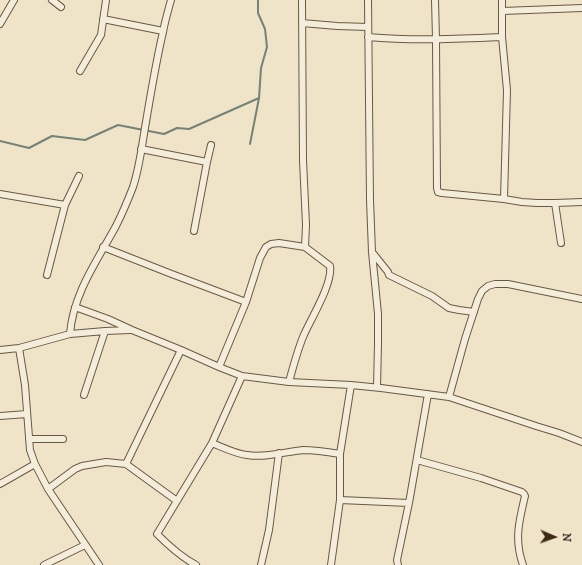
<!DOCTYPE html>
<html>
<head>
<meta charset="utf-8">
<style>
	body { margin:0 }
	#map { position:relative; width:582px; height:565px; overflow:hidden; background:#efe4c8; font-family:"IM FELL DW Pica",serif }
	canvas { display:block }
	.north { position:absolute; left:534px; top:517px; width:40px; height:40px; -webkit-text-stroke:3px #f5eddb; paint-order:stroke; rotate:92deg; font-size:11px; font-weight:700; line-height:16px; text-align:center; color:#3e2916 }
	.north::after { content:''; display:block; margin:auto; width:14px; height:18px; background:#3e2916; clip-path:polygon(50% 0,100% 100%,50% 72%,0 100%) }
</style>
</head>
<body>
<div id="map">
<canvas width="582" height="565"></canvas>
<div class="north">N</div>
</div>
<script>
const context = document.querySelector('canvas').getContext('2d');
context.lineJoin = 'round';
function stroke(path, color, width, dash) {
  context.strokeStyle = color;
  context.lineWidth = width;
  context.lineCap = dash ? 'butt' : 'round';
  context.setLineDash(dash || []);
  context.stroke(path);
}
const stream = new Path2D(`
	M0,141L29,148L52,136L85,140L118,125L164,134L177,128L189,129L259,98
	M250,144L259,98L261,68L267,47L265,29L258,13V0`);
const street = new Path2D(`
	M52,0L61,7
	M302,0L303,160L306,225L305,247
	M368,0L370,200L372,252L378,314V344L377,387
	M435,0L436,39L437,188L438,192L442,193L504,199L522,202L537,203H555L582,202
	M502,0V37L507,90L504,199
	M502,11L582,8
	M103,19L163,31
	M302,23L337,26L368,27
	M0,24L14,0
	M368,37C413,41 457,39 502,37
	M80,71L101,35L106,0
	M141,149L207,162
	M0,194L65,205
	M555,203L561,243
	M194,231L207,162L211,145
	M103,247L169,273L246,302
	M372,252L388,272L389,275L432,296L449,308L459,310L474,312
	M47,275L65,205L79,176
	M75,307L108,319L132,330L181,350L219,367L242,376L289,382L351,385L381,388L449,397L536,426L559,433L582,442
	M70,334C73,294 97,261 116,226C122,214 128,200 133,187C140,166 142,144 146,122C151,92 156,62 163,32C165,21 168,11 171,0
	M19,348L25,385L30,450L35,464L48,489L99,565
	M0,350L19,348L70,334L105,331L130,330
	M219,367L246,302L260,258L266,247L271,244L279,243L305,247L330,266C333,284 310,320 303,337C297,352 293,367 289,382
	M84,395L105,331
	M449,397L465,339L478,299L482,291L488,286L495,284H508L582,299
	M0,416L27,414
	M29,439H63
	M212,443C222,447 236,454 247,455C265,458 284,452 303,450C315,450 328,452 340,454
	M417,460L481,478L522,492L524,494L525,496C519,521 514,540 523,565
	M126,464L181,350
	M0,484L35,464
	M48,489L75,469L82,466L106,462L126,464L177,501
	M340,500L409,503
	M44,565L85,545
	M196,565C181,557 169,546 157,534L212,443L242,376
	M261,565L269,530L279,453
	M331,565L340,500V454L351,385
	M398,565L397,560L409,503L428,394`);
stroke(stream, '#758277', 2);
stroke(street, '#6a5842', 8);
stroke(street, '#f5eddb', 6);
</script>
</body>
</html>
